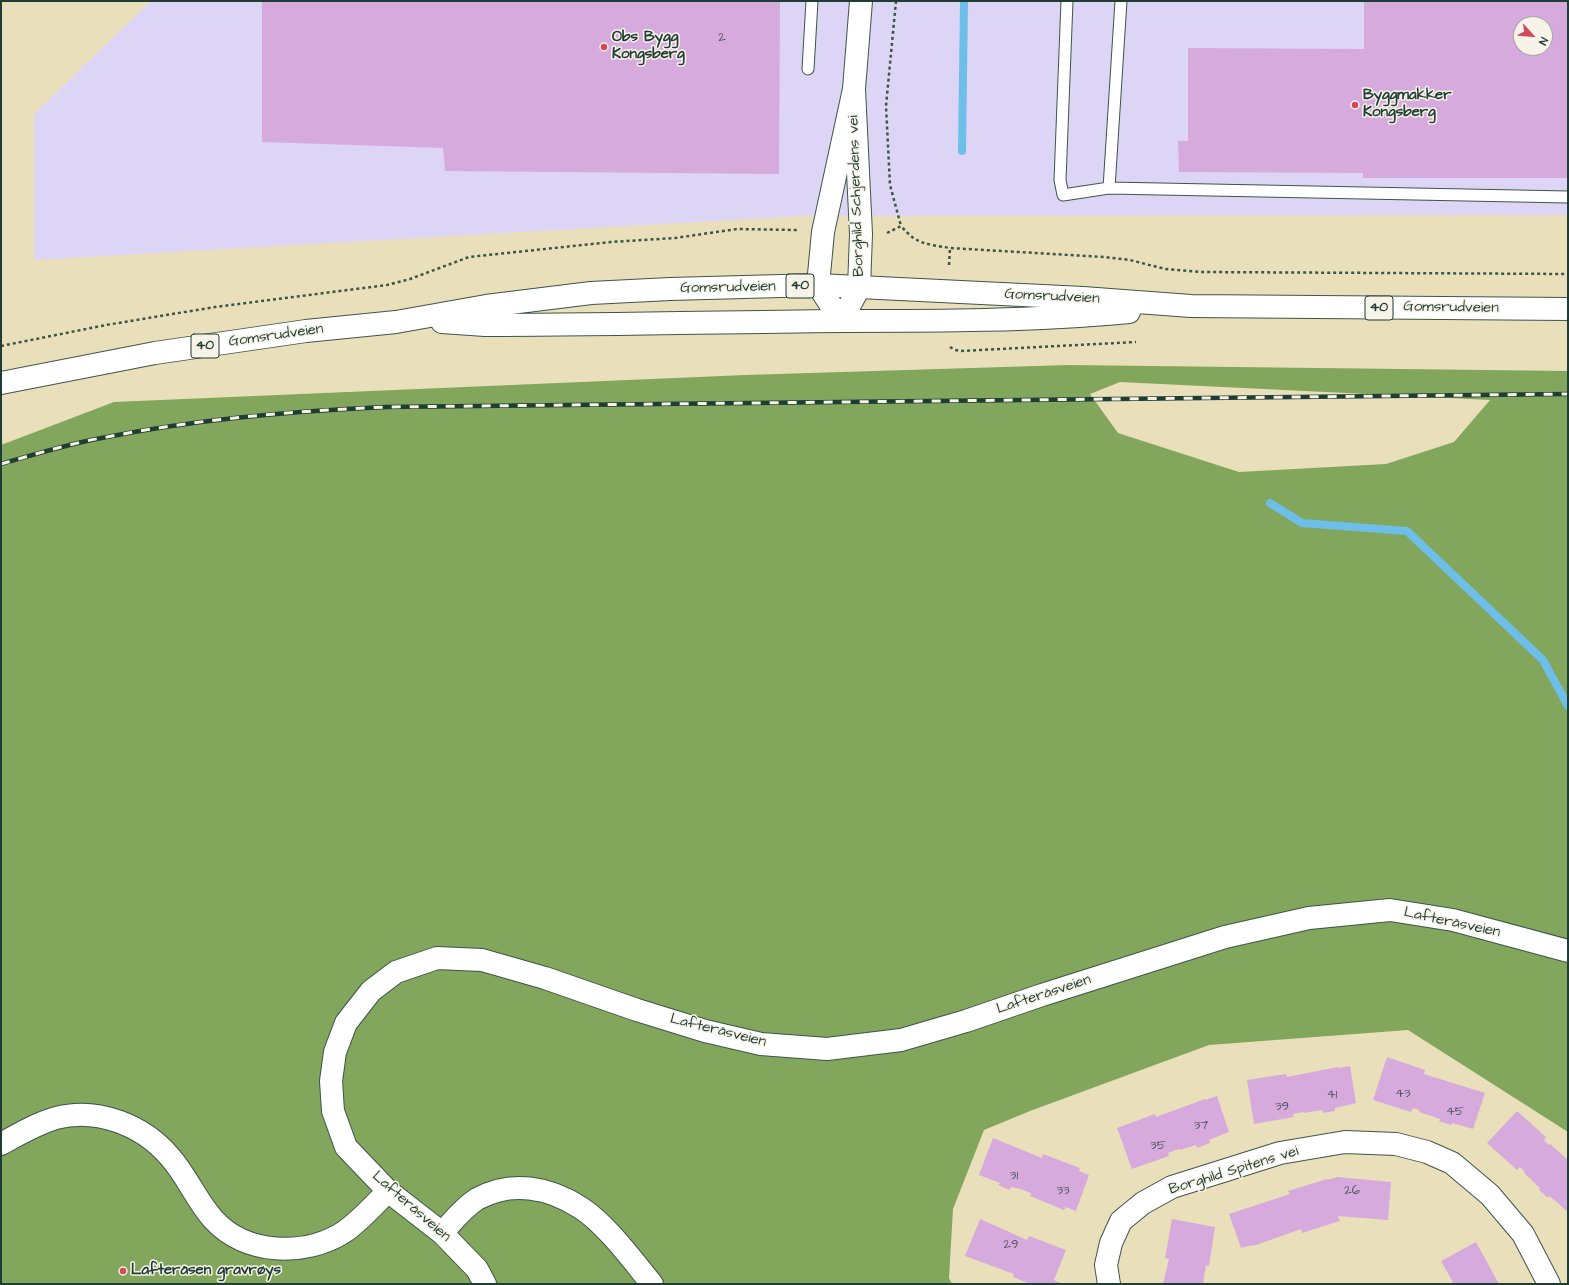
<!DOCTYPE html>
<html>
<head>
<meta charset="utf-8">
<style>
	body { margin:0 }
	#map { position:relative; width:1569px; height:1285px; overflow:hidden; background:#e9e0bb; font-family:"Architects Daughter",sans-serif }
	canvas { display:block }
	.frame { position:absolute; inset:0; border:2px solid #1f3d34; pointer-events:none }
	.north { position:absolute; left:1513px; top:16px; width:40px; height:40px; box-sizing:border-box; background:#f7f3e8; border:1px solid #a1aaa0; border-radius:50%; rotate:117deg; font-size:11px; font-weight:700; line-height:16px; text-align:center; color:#1f3d34 }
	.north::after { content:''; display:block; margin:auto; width:14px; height:18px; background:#d1495b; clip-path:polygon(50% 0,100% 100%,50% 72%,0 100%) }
</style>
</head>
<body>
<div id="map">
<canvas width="1569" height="1285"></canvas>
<div class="frame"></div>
<div class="north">N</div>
</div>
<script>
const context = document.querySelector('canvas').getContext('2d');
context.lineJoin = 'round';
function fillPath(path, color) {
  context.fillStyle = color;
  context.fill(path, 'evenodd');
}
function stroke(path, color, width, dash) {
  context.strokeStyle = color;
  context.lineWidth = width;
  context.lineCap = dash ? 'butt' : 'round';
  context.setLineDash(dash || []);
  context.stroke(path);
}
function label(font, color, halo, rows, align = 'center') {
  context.font = font + ' "Architects Daughter",sans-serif';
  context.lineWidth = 3;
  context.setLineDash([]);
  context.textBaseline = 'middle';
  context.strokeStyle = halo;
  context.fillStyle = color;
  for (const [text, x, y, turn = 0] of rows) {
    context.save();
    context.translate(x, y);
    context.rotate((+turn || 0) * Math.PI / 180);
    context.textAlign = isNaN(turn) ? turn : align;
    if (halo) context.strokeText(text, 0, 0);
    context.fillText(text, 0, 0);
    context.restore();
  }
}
const built = new Path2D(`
	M151,1H1568V215L801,216L34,260V114ZM1521,24H1545V48H1521Z`);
const forest = new Path2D(`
	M1068,365L1568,371V1132L1408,1030L1209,1045L1030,1111L984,1130L953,1209L949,1278L952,1284H1V445L114,402L745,375ZM1120,382L1490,400L1454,442L1386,464L1239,472L1118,433L1090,394Z`);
const stream = new Path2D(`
	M962,151L964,1
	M1270,503L1302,523L1407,531L1543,660L1568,706`);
const building = new Path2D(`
	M262,1H780L779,174L445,171L443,148L262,142Z
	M1364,1H1568V178H1363V173L1179,172L1178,141H1188V48L1364,49ZM1521,24H1545V48H1521Z
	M1387,1057L1425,1070L1424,1074L1485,1093L1473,1129L1452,1123L1451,1125L1439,1121L1440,1119L1419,1112V1110L1413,1108L1411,1112L1373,1100Z
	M1350,1066L1356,1103L1335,1108V1111L1323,1113L1322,1110L1304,1113V1112L1293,1114L1294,1117L1254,1124L1247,1080L1286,1074L1287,1077L1338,1067V1068Z
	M1217,1096L1229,1132L1209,1140L1210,1143L1197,1148L1196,1145L1180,1150L1179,1149L1168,1153L1169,1156L1132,1169L1117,1128L1155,1114L1156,1117L1205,1099V1100Z
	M1517,1111L1546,1137L1544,1140L1549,1145L1550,1144L1568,1160V1209L1566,1211L1557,1202L1549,1196L1548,1198L1539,1190L1540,1188L1524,1173L1525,1172L1520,1167L1517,1170L1487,1143Z
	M993,1138L1042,1158L1043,1154L1080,1168L1079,1171L1089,1175L1076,1211L1066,1207L1064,1210L1030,1196L1031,1193L1020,1189L1011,1187L1010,1190L998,1185L1000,1183L979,1175Z
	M1337,1177L1391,1182L1388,1220L1338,1216L1340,1221L1302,1233L1301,1229L1253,1246V1245L1241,1248L1229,1214L1290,1194L1288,1191L1327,1179V1180Z
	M980,1219L1027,1240L1029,1236L1066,1250L1054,1280L1062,1284H1030L1013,1277L1014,1274L965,1256Z
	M1172,1219L1215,1227L1209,1266L1206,1265L1203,1284H1163L1169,1259L1165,1258Z
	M1476,1242L1499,1284H1454L1441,1261Z`);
const path = new Path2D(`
	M896,1L886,106L890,185L901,226
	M887,233L901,226C917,245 927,244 950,248L1104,257L1130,260L1165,269L1201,272L1568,274
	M949,265L950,248
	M1,346L106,325L215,307L387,285L410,279L469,257L611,242L675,238L737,229L797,230
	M950,347L955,350L961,351L1136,342`);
const service = new Path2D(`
	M1067,1L1060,180L1063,195L1109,188L1568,197
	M808,69L812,1
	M1109,188L1121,1`);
const minor = new Path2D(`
	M854,89L861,234L859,288L841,321L818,285L823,232L854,89L861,1
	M1,1144C19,1134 36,1124 56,1118C97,1107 143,1125 170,1157C187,1176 196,1200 213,1219C245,1255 305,1257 344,1232C360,1221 374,1205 388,1191
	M442,1233C453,1221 463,1208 477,1199C511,1180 549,1187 581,1208C606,1224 633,1261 652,1284
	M485,1284L477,1269L442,1233L388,1191L346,1147L333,1111L331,1081L335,1052L346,1023L371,991L396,972L437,958L482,960L545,978L637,1010L705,1031L761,1044L827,1049L901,1040L966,1021L1042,995L1225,937L1309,918L1390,910L1453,920L1568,951
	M1109,1284L1106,1265L1111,1243L1121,1221L1143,1203L1172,1187L1280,1153L1345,1142L1396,1144L1427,1152L1452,1163L1490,1195L1523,1234L1549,1284`);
const primary = new Path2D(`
	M442,322L485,325C604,325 722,322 841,321C937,321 1033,321 1129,312
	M1,383L155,353L306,331L396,322L486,306L591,293L670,289L818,285L1083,298L1191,306L1568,309`);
const rail = new Path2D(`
	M1,464C36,454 71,443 107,437C199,419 292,411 386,407L1568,394`);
const markers = [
	[604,47,4,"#d1495b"],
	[1355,105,4,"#d1495b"],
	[123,1271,4,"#d1495b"]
];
const numberNames = [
	["2",722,38],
	["43",1403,1094],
	["41",1332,1095],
	["39",1282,1107],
	["45",1455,1112],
	["37",1201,1126],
	["35",1158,1146],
	["31",1014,1176],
	["33",1063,1191],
	["26",1352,1191],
	["29",1011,1245]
];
const shields = [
	[800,286,28],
	[1379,308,28],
	[205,346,28]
];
const shieldNames = [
	["40",800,286],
	["40",1379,308],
	["40",205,346]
];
const poiNames = [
	["Obs Bygg",612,38],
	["Kongsberg",612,55],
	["Byggmakker",1363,96],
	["Kongsberg",1363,113],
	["Lafteråsen gravrøys",131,1271]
];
const streetNames = [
	["Borghild Schjerdens vei",857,196,-92],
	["Gomsrudveien",728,288,-1],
	["Gomsrudveien",1052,297,3],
	["Gomsrudveien",1451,308,1],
	["Gomsrudveien",276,336,-8],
	["Lafteråsveien",1452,923,12],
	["Lafteråsveien",1044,995,-18],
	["Lafteråsveien",718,1031,14],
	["Borghild Spitens vei",1234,1171,-17],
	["Lafteråsveien",411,1207,41]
];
fillPath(built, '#ddd5f6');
fillPath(forest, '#82a65c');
stroke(stream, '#6dbfe9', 8);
fillPath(building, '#d6aadd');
stroke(service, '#3d5548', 13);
stroke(minor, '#3d5548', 24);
stroke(primary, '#3d5548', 24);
stroke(path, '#3d5548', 2.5, [3, 3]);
stroke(service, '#fff', 11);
stroke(minor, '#fff', 22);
stroke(primary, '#fff', 22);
stroke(rail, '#1f3d34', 4.5);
stroke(rail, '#f7f3e8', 3, [9]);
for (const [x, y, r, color] of markers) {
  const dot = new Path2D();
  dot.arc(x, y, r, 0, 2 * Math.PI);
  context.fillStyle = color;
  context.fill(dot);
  stroke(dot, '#f7f3e8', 1.5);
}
label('13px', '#4d585e', null, numberNames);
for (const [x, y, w] of shields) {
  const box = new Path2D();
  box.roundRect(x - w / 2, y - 12, w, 24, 3);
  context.fillStyle = '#f7f3e8';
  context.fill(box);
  stroke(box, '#1f3d34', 1);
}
label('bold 14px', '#1f3d34', null, shieldNames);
label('bold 15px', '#1f3d34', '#f7f3e8', poiNames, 'left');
label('15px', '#1f3d34', '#f7f3e8', streetNames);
</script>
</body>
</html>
